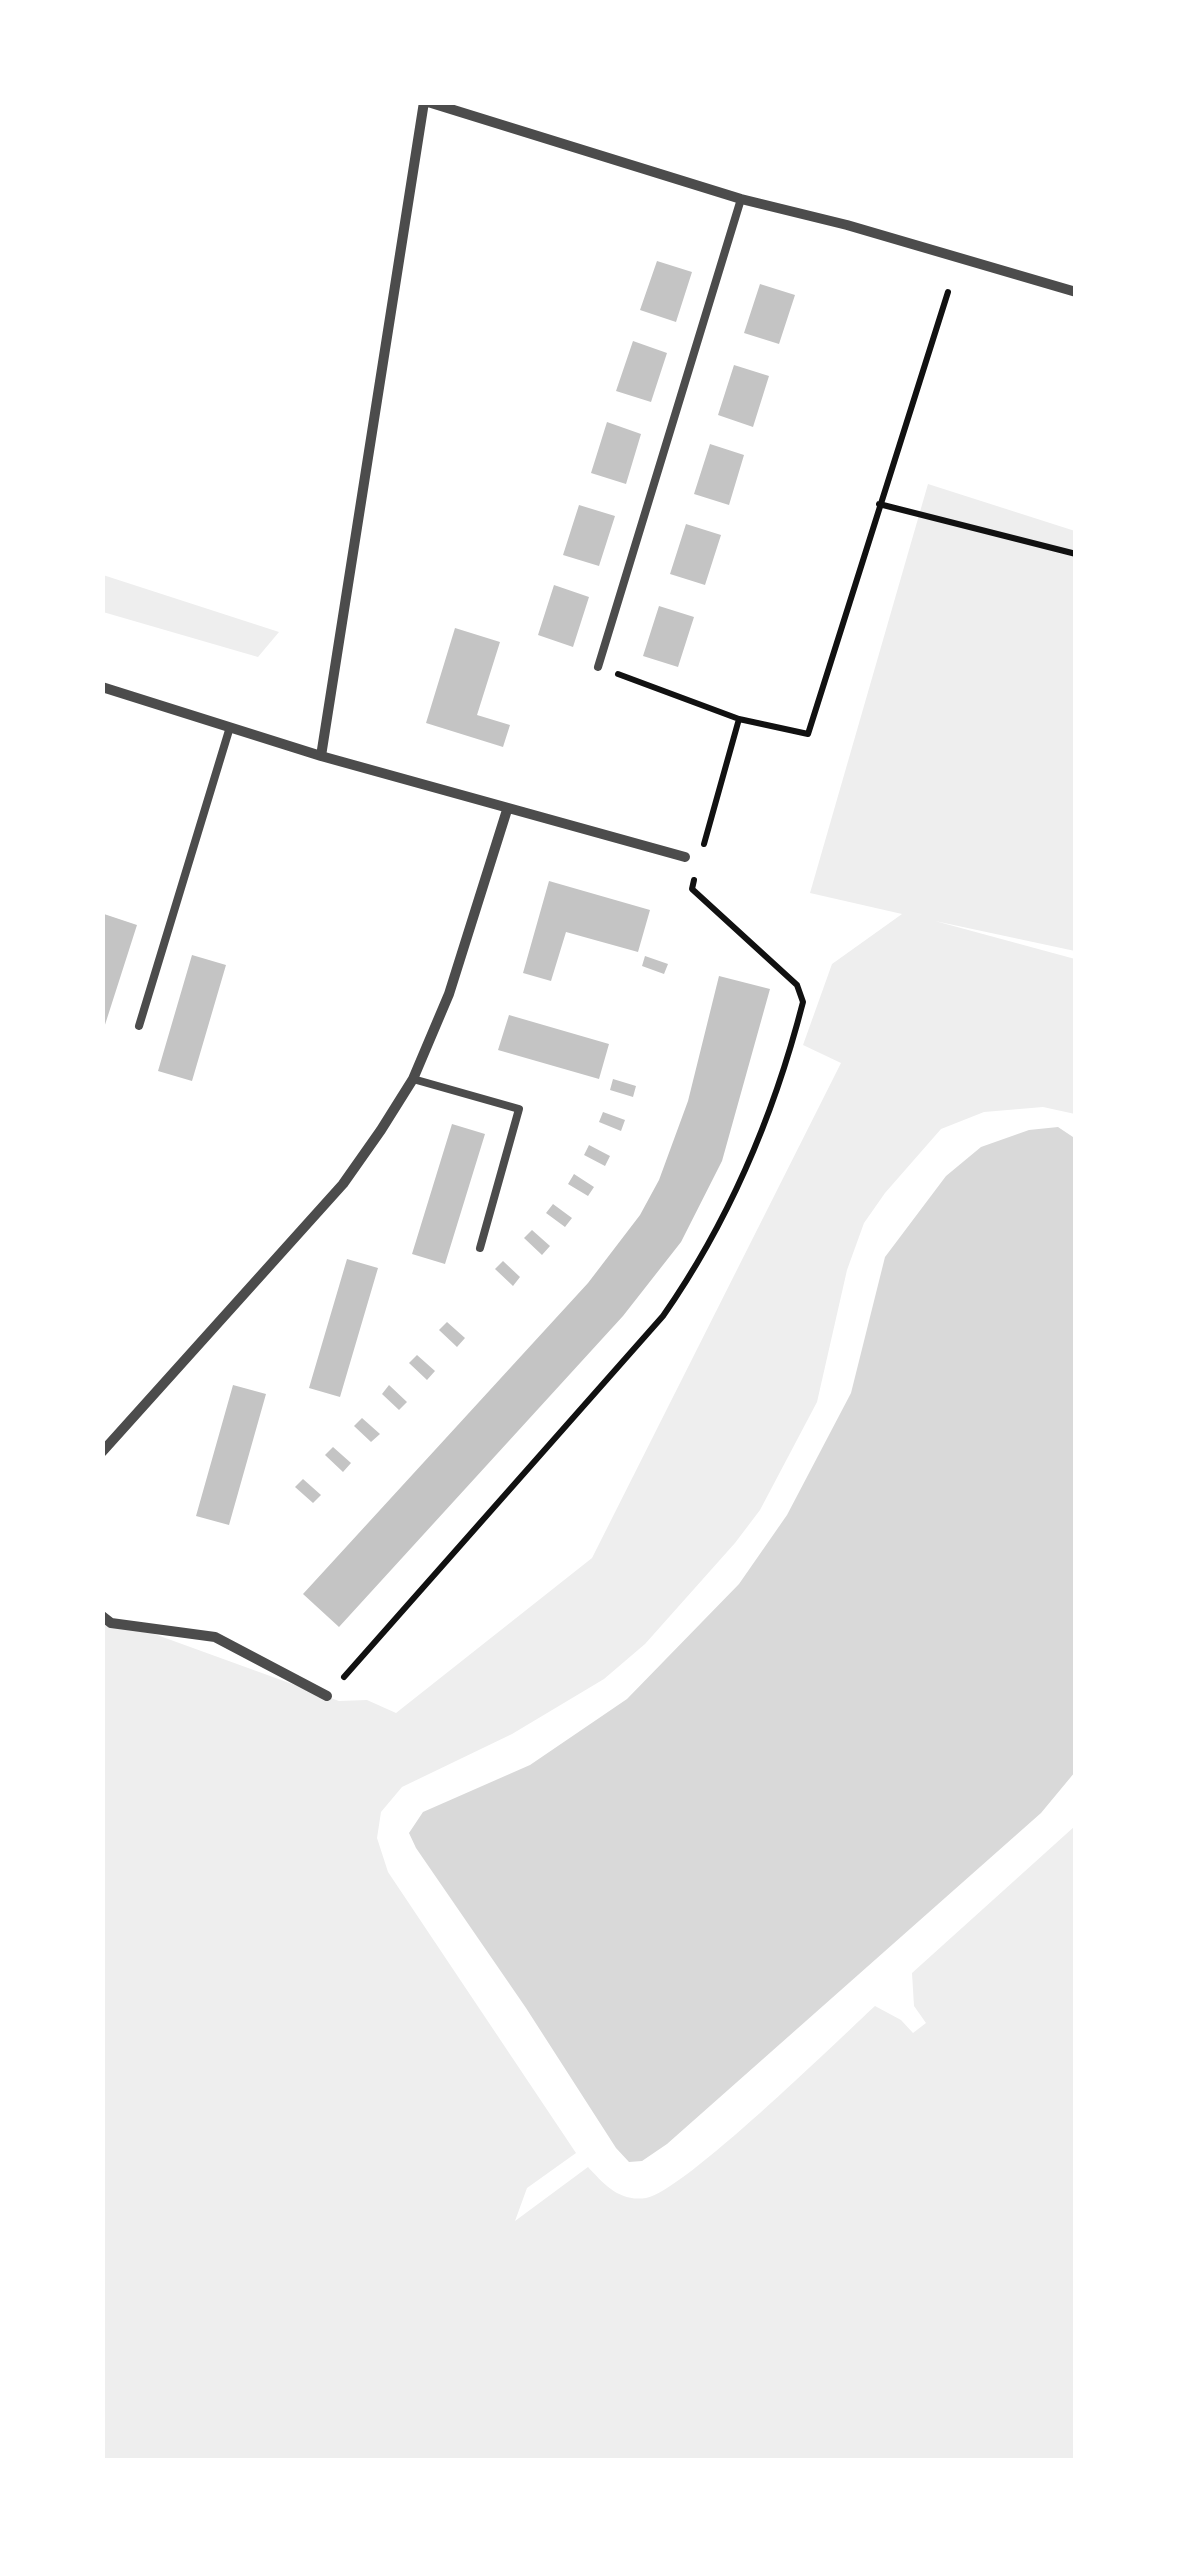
<!DOCTYPE html>
<html>
<head>
<meta charset="utf-8">
<style>
	body { margin:0 }
	#map { position:relative; width:1178px; height:2563px; overflow:hidden; background:#fff; font-family:"Fira Sans Condensed",sans-serif }
	canvas { display:block }
	.frame { position:absolute; inset:0; border:105px solid #fff; pointer-events:none }
</style>
</head>
<body>
<div id="map">
<canvas width="1178" height="2563"></canvas>
<div class="frame"></div>
</div>
<script>
const context = document.querySelector('canvas').getContext('2d');
context.lineJoin = 'round';
function fillPath(path, color) {
  context.fillStyle = color;
  context.fill(path, 'evenodd');
}
function stroke(path, color, width, dash) {
  context.strokeStyle = color;
  context.lineWidth = width;
  context.lineCap = dash ? 'butt' : 'round';
  context.setLineDash(dash || []);
  context.stroke(path);
}
const green = new Path2D(`
	M928,484L1075,531V951L935,921L1075,959V1114L1043,1107L984,1112L941,1129L885,1193L864,1223L847,1270L817,1402L760,1510L735,1543L645,1644L604,1679L512,1734L402,1787L381,1812L377,1838L388,1872L576,2153L527,2188L515,2221L588,2167C604,2184 619,2202 646,2198C683,2192 837,2041 875,2006L901,2020L913,2033L926,2023L914,2006L912,1973L1075,1826V2460H103L102,1615L339,1701L367,1700L396,1713L592,1558L841,1063L803,1045L832,964L902,914L810,893Z
	M102,575H103L279,632L258,657L103,612Z`);
const water = new Path2D(`
	M1058,1127L1076,1139L1075,1772L1041,1813L667,2144L642,2161L629,2162L616,2148L526,2008L416,1848L409,1833L423,1812L530,1765L627,1699L739,1584L787,1515L851,1393L885,1257L946,1176L981,1147L1029,1130Z`);
const building = new Path2D(`
	M657,261L692,272L676,322L640,310Z
	M760,284L795,295L779,344L744,333Z
	M633,341L667,353L651,402L616,391Z
	M734,365L769,376L753,427L718,415Z
	M607,422L641,434L626,484L591,473Z
	M710,444L744,455L729,505L694,494Z
	M579,505L615,516L599,566L563,555Z
	M686,524L721,535L705,585L670,574Z
	M554,585L589,597L573,647L538,635Z
	M659,606L694,617L678,667L643,656Z
	M455,628L500,642L477,715L510,725L503,747L426,723Z
	M549,881L650,910L638,952L566,932L551,981L523,973Z
	M104,914L137,925L103,1031L102,919Z
	M192,955L226,965L192,1081L158,1071Z
	M645,956L668,964L664,974L642,966Z
	M719,976L770,989L722,1161L681,1242L623,1316L339,1627L303,1594L588,1283L640,1215L659,1180L688,1101Z
	M509,1015L609,1044L599,1079L498,1050Z
	M613,1079L636,1086L633,1097L610,1090Z
	M603,1112L625,1120L621,1131L599,1122Z
	M452,1124L485,1134L445,1264L412,1254Z
	M589,1145L610,1156L605,1166L584,1155Z
	M574,1174L594,1187L588,1196L568,1184Z
	M553,1204L572,1218L565,1227L546,1213Z
	M532,1230L550,1246L542,1255L524,1238Z
	M347,1259L378,1268L340,1397L309,1388Z
	M503,1261L520,1277L513,1286L495,1269Z
	M447,1322L465,1338L457,1347L439,1330Z
	M417,1355L435,1371L427,1380L409,1363Z
	M233,1385L266,1394L229,1525L196,1516Z
	M389,1385L407,1402L399,1410L382,1394Z
	M362,1418L380,1434L371,1442L354,1426Z
	M333,1447L351,1463L343,1472L325,1455Z
	M303,1479L321,1495L313,1503L295,1487Z`);
const path = new Path2D(`
	M879,504L1076,554
	M618,674L739,719
	M704,844L739,719L808,734L948,292
	M344,1677L663,1316C730,1220 774,1115 803,1002L797,985L692,889L694,880`);
const service = new Path2D(`
	M598,667L741,199
	M139,1026L230,727
	M413,1079L519,1109L480,1248`);
const minor = new Path2D(`
	M428,102L741,199L847,225L1076,292
	M102,687L321,756L685,857
	M321,756L424,102
	M102,1452L343,1184L381,1130L413,1079L449,994L507,810
	M102,1616L111,1623L215,1637L327,1696`);
fillPath(green, '#eee');
fillPath(water, '#d9d9d9');
fillPath(building, '#c4c4c4');
stroke(path, '#111', 6);
stroke(service, '#4c4c4c', 8);
stroke(minor, '#4c4c4c', 10);
</script>
</body>
</html>
